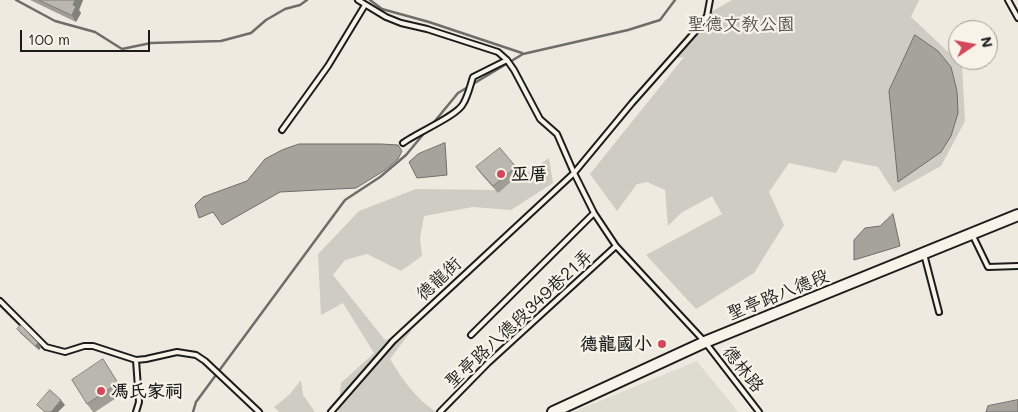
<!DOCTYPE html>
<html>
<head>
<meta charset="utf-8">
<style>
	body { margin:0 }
	#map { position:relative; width:1018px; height:412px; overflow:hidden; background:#eeeae0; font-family:Mali,sans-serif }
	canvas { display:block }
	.north { position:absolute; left:948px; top:20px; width:50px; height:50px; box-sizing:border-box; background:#f7f3e8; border:1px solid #9f9d96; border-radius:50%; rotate:78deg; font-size:14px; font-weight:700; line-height:20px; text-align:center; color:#1c1c1c }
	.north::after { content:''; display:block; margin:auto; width:18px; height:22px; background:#d1495b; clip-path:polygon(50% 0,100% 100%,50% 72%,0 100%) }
	.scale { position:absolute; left:20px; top:30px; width:130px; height:22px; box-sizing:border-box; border:2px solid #1c1c1c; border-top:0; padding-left:6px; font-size:15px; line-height:18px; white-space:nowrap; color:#1c1c1c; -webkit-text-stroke:4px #f7f3e8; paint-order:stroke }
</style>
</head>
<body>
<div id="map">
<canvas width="1018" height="412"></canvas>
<div class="north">N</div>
<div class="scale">100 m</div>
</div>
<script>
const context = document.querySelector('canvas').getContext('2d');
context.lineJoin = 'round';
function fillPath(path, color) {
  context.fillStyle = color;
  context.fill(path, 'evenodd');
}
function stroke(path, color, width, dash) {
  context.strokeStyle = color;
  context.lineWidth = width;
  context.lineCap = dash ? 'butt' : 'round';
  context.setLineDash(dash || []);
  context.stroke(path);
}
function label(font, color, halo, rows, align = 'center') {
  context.font = font + ' Mali,"LXGW WenKai TC",sans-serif';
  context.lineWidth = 4.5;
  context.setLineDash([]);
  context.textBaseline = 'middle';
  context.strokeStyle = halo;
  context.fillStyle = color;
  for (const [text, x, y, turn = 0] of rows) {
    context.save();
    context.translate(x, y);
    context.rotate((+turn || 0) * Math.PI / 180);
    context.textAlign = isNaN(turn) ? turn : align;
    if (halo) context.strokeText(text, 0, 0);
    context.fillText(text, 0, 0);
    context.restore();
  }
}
const built = new Path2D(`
	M697,361L738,412H573Z`);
const green = new Path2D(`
	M732,0H919L911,17L962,65L965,121L941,166L894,192L878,167L843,160L836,173L789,163L769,192L784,225L754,273L696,309L646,255L722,214L712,196L681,213L668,226L665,190L647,182L637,184L617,211L590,174L684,57L677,58L708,18L710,8L713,11ZM915,36L938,51L951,67L957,91Z
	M549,158L553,183L511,210L473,207L424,216L420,238L422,256L401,271L367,254L345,260L333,275L385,340L412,330L390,359C403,380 415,398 436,412H338L341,383L374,353L343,303L321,315L318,254L359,211L416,189L501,190Z
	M301,380L303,395L315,412H279L274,407L289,395Z`);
const water = new Path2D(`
	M915,35L938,51L951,67L957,91L958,113L951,136L941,152L898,182L889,91Z
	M445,143L447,175L417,178L409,162L418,154Z
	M299,144H381L398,145L402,151L398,159L385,170L356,188L280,192L222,225L213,212L199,218L195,205L203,197L247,181L265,159L282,150Z
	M893,214L900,246L854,260V240L865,228L880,226Z
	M1018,400V412H986L988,406Z`);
const stream = new Path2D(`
	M16,0L55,21L95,32L122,49L151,43L221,41L251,33L266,20L285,9L300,5L307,0
	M370,0L382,9L429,22L522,53
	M430,127L458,93L523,54L628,30L660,20L675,0
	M193,412L196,402L345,200L380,177L406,155L426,131`);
const service = new Path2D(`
	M358,0L386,17L401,23L427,29L498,52L507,60L473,77C470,86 468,96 463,104C457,116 416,133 403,143
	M1008,0L1018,18
	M507,60L514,70L540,119L557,134L574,173L594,213L616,246L705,342L759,412
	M282,130L328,66L365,5
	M972,234L988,267L1018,266
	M924,254L939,312
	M0,301L46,347L65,352L84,346H93L136,360L146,359L177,352L196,355L205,361L259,412
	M471,335L594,213
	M136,412L139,402L136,360
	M331,412L393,341L574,173L632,103L694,33L707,16L710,0
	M440,412L488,363L616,246`);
const tertiary = new Path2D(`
	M553,412L705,342L1018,215`);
const wall = new Path2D(`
	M30,0H83L79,10L81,13L76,22Z
	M476,167H516L521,174L498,193L481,174Z
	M17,329L38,343L41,347L39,350L21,334Z
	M103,359L124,393L95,412H93L87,404Z`);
const shadedWall = new Path2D(`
	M75,0H83L79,10L81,13L76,22L72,15L73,5Z
	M38,343L41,347L39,350L35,346Z
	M61,400L65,405L58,412H51Z`);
const building = new Path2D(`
	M39,0H75L73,5L76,6L72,15Z
	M500,148L516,167L493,186L476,167Z
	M21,325L38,343L35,346L17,329Z
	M103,359L118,383L87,404L72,380Z
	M50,390L61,400L51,412H45L37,405Z`);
const markers = [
	[501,174,5,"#d1495b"],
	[662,344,5,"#d1495b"],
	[101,391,5,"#d1495b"]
];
const parkNames = [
	["聖德文教公園",741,24]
];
const poiNames = [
	["巫厝",511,174],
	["德龍國小",652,344,"right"],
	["馮氏家祠",111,391]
];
const streetNames = [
	["德龍街",439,279,-43],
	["聖亭路八德段",778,295,-22],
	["聖亭路八德段349巷21弄",519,319,-43],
	["德林路",743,369,52]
];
fillPath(built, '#dedbd1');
fillPath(green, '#cfccc3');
fillPath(water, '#a6a39d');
stroke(water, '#6f6d69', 1);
stroke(stream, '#6f6d69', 2.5);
stroke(service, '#1c1c1c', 8);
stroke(tertiary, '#1c1c1c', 14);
stroke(service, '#f7f3e8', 4);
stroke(tertiary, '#f7f3e8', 10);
fillPath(wall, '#a09d96');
fillPath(shadedWall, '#82807a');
fillPath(building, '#bab7af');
stroke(building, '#82807a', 1);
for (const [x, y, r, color] of markers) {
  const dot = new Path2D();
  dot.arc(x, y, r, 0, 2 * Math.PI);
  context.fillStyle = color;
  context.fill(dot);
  stroke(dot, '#f7f3e8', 2);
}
label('18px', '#52514e', '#f7f3e8', parkNames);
label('bold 18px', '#1c1c1c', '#f7f3e8', poiNames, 'left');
label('18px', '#1c1c1c', '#f7f3e8', streetNames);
</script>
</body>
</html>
